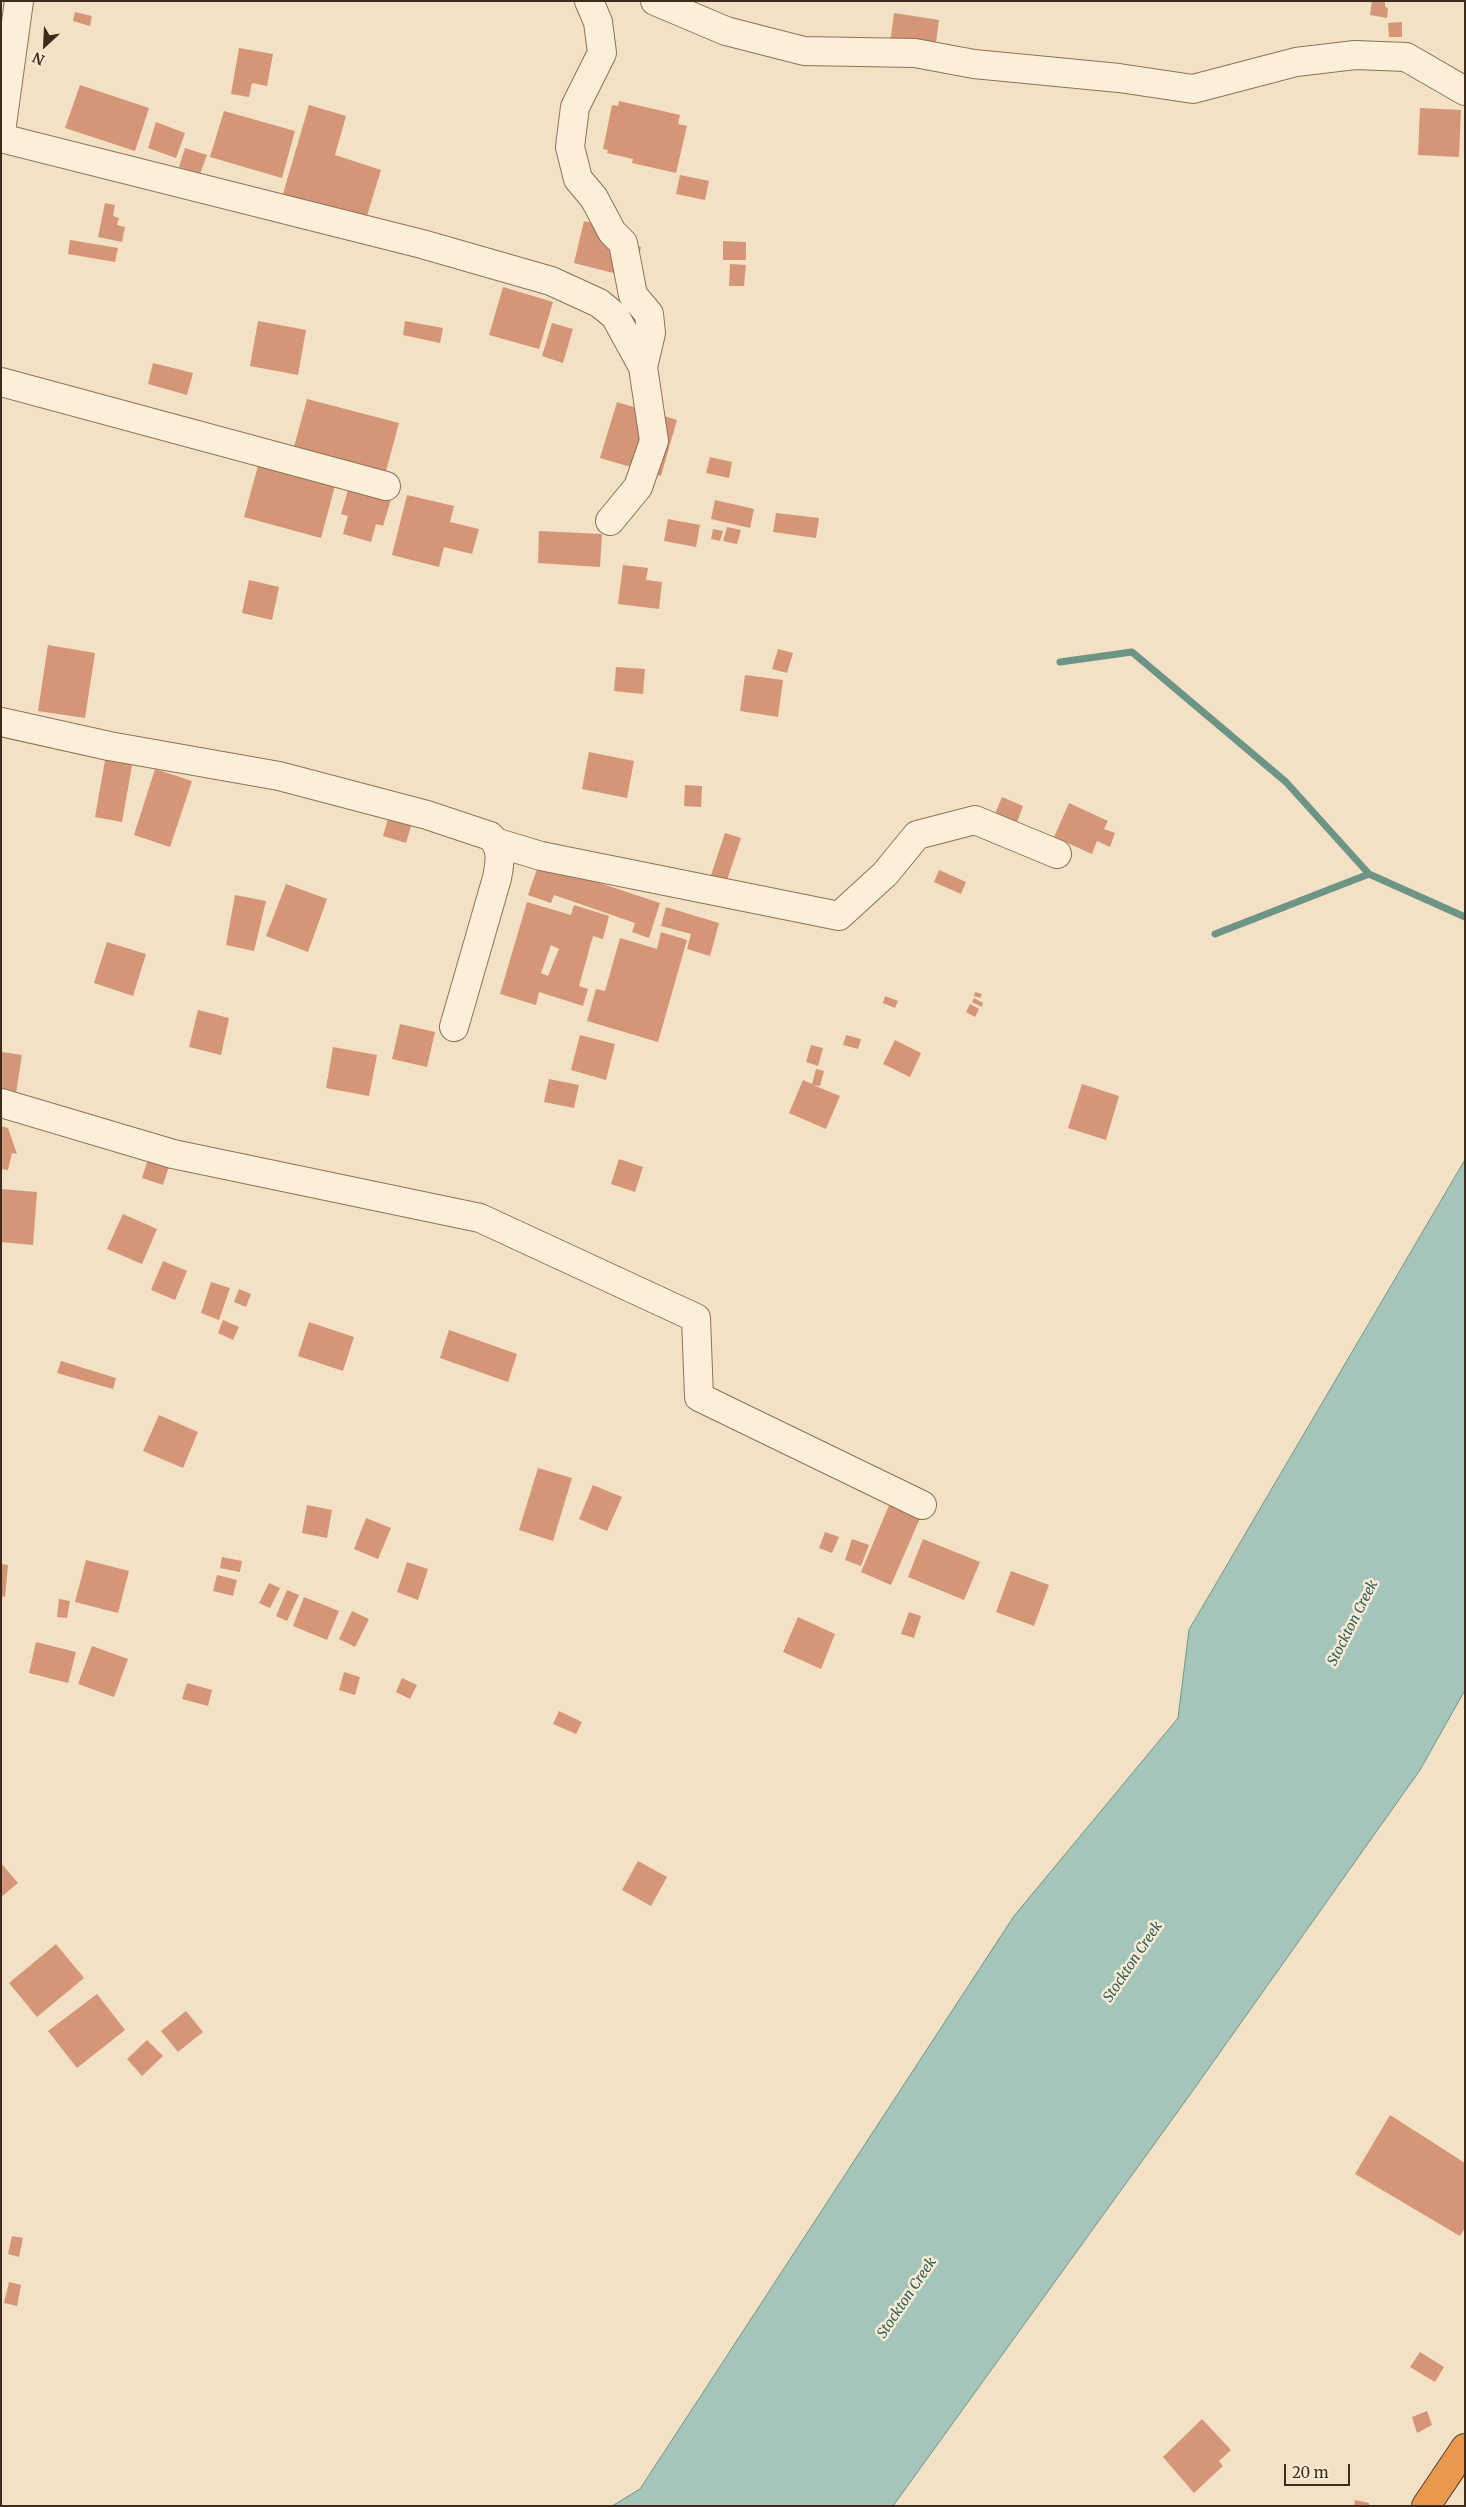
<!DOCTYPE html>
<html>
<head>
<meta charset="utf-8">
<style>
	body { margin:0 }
	#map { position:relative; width:1466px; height:2507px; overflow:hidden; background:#f2e1c4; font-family:Merriweather,serif }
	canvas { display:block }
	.frame { position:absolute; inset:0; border:2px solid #3e2b1e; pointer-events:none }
	.north { position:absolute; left:20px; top:20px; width:50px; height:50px; -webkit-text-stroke:4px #f9ebd5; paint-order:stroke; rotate:205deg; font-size:14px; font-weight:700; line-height:20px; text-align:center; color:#3e2b1e }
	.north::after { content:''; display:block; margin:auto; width:18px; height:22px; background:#3e2b1e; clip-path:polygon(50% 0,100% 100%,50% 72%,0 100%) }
	.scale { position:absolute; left:1284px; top:2464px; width:66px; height:22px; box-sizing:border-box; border:2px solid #3e2b1e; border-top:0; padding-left:6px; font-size:15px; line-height:18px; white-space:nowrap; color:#3e2b1e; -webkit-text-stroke:4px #f9ebd5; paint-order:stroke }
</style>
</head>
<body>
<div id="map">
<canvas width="1466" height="2507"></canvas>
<div class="frame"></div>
<div class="north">N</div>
<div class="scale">20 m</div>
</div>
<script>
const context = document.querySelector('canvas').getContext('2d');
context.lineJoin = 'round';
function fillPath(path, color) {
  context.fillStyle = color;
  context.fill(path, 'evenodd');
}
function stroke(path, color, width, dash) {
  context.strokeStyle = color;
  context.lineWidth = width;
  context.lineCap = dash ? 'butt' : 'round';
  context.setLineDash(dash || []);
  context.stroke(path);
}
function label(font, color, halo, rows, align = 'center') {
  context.font = font + ' Merriweather,serif';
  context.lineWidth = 5;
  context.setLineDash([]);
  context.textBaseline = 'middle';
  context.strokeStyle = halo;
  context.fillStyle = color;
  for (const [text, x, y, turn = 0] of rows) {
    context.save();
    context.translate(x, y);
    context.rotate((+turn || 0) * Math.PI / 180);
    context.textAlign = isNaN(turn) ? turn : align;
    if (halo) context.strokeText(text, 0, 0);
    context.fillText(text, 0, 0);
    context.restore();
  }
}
const water = new Path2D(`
	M1465,1160V1690L1420,1770L1194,2089L893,2506H612L640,2489L1014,1916L1178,1718L1189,1630Z`);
const stream = new Path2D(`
	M1060,662L1132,652L1286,782L1369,874L1465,917
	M1215,934L1369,874`);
const building = new Path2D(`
	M1372,1L1385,2V7L1388,8L1387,18L1370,15Z
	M75,12L92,16L90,26L73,21Z
	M894,13L939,20L935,50L890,43Z
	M1402,22V37H1389L1388,23Z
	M239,48L273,54L267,86L252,83L249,97L231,94Z
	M80,85L149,108L135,151L65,128Z
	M619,101L680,115L678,124L687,126L676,173L632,163L633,159L607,153L608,150L603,149L612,105L618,106Z
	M309,105L346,116L335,155L381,170L366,219L283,194Z
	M1420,108L1461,110L1459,157L1418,155Z
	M224,111L295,131L282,178L210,157Z
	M156,122L185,133L176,158L148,148Z
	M185,148L207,155L200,174L179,167Z
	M680,175L709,181L705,200L676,194Z
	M105,203L115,205L113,216L119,218L117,225L125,227L122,242L98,237Z
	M584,221L628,231L625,243L641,247L633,278L574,263Z
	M70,240L118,248L115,262L68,254Z
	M723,241L746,242V260H723Z
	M730,264L746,265L744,286H729Z
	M503,287L553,302L539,349L489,335Z
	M258,321L306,330L298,375L250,366Z
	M405,321L443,328L440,343L403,335Z
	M552,323L573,329L563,363L542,356Z
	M153,363L193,373L187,395L148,384Z
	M307,399L399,423L386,471L294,447Z
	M617,402L677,420L661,476L600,458Z
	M710,457L732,462L729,478L706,473Z
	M259,462L336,482L321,538L244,517Z
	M350,483L392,496L383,526L376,524L371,542L343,534L348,516L341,514Z
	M407,495L454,506L450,522L479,529L472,554L444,547L439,567L392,555Z
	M715,500L754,509L750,528L711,519Z
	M776,513L819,518L816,538L773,532Z
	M668,519L700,525L696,547L664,541Z
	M727,527L741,530L737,544L723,541Z
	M713,529L723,531L720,541L711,539Z
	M539,531L602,534L600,567L538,563Z
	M623,565L648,568L646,580L662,582L659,609L618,604Z
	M249,580L279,587L272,620L242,613Z
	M48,645L95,653L85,718L38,711Z
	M778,649L793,653L787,673L772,669Z
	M616,667L645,669L643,694L614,691Z
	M745,675L783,680L778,717L740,711Z
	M589,752L634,761L627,798L582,789Z
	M106,755L133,760L122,822L95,817Z
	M155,769L192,781L170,847L134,835Z
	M685,785L702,786L701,807L684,806Z
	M1002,797L1023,806L1016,825L994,816Z
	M1069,803L1108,821L1104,829L1115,833L1110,847L1097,841L1092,854L1054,837Z
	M390,812L413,819L406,843L383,836Z
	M725,833L741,838L726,883L710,878Z
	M539,863L660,903L649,938L632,932L635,923L554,895L551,903L528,895Z
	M939,870L966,882L961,894L934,882Z
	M286,884L327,899L308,952L266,936Z
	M235,895L266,901L254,951L226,945Z
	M527,902L571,915L574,905L609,916L603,939L593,936L579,986L588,989L583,1006L539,992L536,1005L500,994ZM551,945L559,949L548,976L541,973Z
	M666,907L719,923L710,956L687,949L691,934L661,926Z
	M661,932L687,940L658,1042L587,1021L596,989L605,991L620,938L657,949Z
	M107,942L146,954L133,996L94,983Z
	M975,992L982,994L980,998L974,996Z
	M885,996L898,1001L895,1008L883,1003Z
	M974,998L983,1003L982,1007L972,1002Z
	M970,1004L979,1009L975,1017L966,1012Z
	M198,1010L229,1018L221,1055L189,1047Z
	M400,1024L435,1032L427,1067L392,1059Z
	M580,1035L615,1044L606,1080L571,1070Z
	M846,1035L861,1039L858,1049L843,1045Z
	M895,1040L921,1053L910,1077L883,1064Z
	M811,1045L823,1048L818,1066L806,1062Z
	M333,1047L377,1055L369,1096L326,1088Z
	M1,1052L22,1055L16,1093L1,1091Z
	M816,1069L824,1071L820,1086L813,1085L840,1096L826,1129L789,1113L803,1080L812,1084Z
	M549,1079L579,1085L574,1108L544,1102Z
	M1082,1084L1119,1096L1106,1140L1068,1128Z
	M1,1126L8,1128L17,1154L12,1153L8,1170L1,1169Z
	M149,1156L170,1163L163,1185L142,1178Z
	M619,1159L643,1167L635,1192L611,1184Z
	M1,1189L37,1192L33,1245L1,1242Z
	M123,1214L157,1229L142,1264L107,1249Z
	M163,1261L187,1271L175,1300L151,1290Z
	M211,1282L230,1288L219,1320L201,1313Z
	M239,1289L251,1294L246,1307L234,1302Z
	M223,1320L239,1327L233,1340L218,1333Z
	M309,1322L354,1337L343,1371L298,1356Z
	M449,1330L517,1354L508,1382L440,1358Z
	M61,1361L116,1378L113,1389L57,1373Z
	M159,1415L198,1432L183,1468L143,1451Z
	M538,1468L572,1478L553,1541L519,1530Z
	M593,1485L622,1497L607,1531L579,1519Z
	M890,1503L921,1516L891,1585L861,1572Z
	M307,1505L332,1510L327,1538L302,1533Z
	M366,1518L391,1528L378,1559L354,1549Z
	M825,1532L839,1537L832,1553L819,1548Z
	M852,1539L869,1545L861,1566L845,1560Z
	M923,1539L980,1562L964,1600L908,1577Z
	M222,1557L242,1561L240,1572L220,1568Z
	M86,1560L129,1571L118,1613L75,1602Z
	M407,1562L428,1569L418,1600L397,1592Z
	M1,1564L8,1565L5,1597L1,1596Z
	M1011,1571L1049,1585L1034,1626L996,1612Z
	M217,1575L237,1580L233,1596L213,1591Z
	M269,1583L280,1588L270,1608L259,1603Z
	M287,1590L299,1595L287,1621L276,1616Z
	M304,1597L339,1611L327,1640L293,1626Z
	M59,1599L70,1601L67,1618L57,1617Z
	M352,1611L369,1619L355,1647L339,1639Z
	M909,1612L921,1616L914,1638L901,1634Z
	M798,1617L835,1634L821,1669L783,1652Z
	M36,1642L76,1652L68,1683L29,1673Z
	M92,1646L128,1659L114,1697L78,1684Z
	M344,1672L360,1677L355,1695L339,1690Z
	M402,1678L417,1685L410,1699L396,1692Z
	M187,1683L212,1690L208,1706L182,1699Z
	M559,1711L582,1722L576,1734L553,1724Z
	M638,1861L667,1877L651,1906L622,1890Z
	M1,1863L18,1883L1,1897Z
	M56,1944L84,1978L37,2017L9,1983Z
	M97,1994L125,2030L77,2068L48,2031Z
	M186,2011L203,2032L178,2052L161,2031Z
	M147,2040L163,2056L142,2076L127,2059Z
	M1390,2115L1465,2163V2228L1460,2236L1355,2174Z
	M12,2236L23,2238L19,2257L8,2254Z
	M9,2282L21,2285L17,2306L4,2303Z
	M1420,2352L1444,2367L1435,2382L1410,2367Z
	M1427,2411L1432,2425L1417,2433L1412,2417Z
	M1202,2419L1231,2450L1219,2461L1223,2466L1194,2493L1163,2457Z
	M1355,2500L1369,2503V2506H1354Z`);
const minor = new Path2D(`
	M589,1L598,22L602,53L575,107L570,147L578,179L594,198L612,232L623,243L633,295L649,314L651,333L643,367L654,441L638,487L610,521
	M655,1L726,31L804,51L915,53L974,64L1119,78L1193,89L1296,62L1355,55L1406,57L1465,91
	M1,132L19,1
	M1,138L422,244L551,281L599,303L615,316L643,367
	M1,382L386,486
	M1,722L109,746L279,776L427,815L490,836C503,848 500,862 497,878L454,1027
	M498,843L541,856L839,916L885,874L917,835L975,820L1057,854
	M1,1103L173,1154L480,1218L696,1318L699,1397L922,1505`);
const highway = new Path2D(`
	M1426,2506L1465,2448`);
const waterNames = [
	["Stockton Creek",1353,1623,-63],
	["Stockton Creek",1133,1962,-56],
	["Stockton Creek",907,2298,-56]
];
fillPath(water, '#a6c5ba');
stroke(water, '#6c9487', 1);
stroke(stream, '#6c9487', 7);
fillPath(building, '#d49677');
stroke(minor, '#8f7158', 30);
stroke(highway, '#5c3f2d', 30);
stroke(minor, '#fcefd9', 28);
stroke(highway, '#e8994e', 28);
label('italic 14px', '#2c5f57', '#f9ebd5', waterNames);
</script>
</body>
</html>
